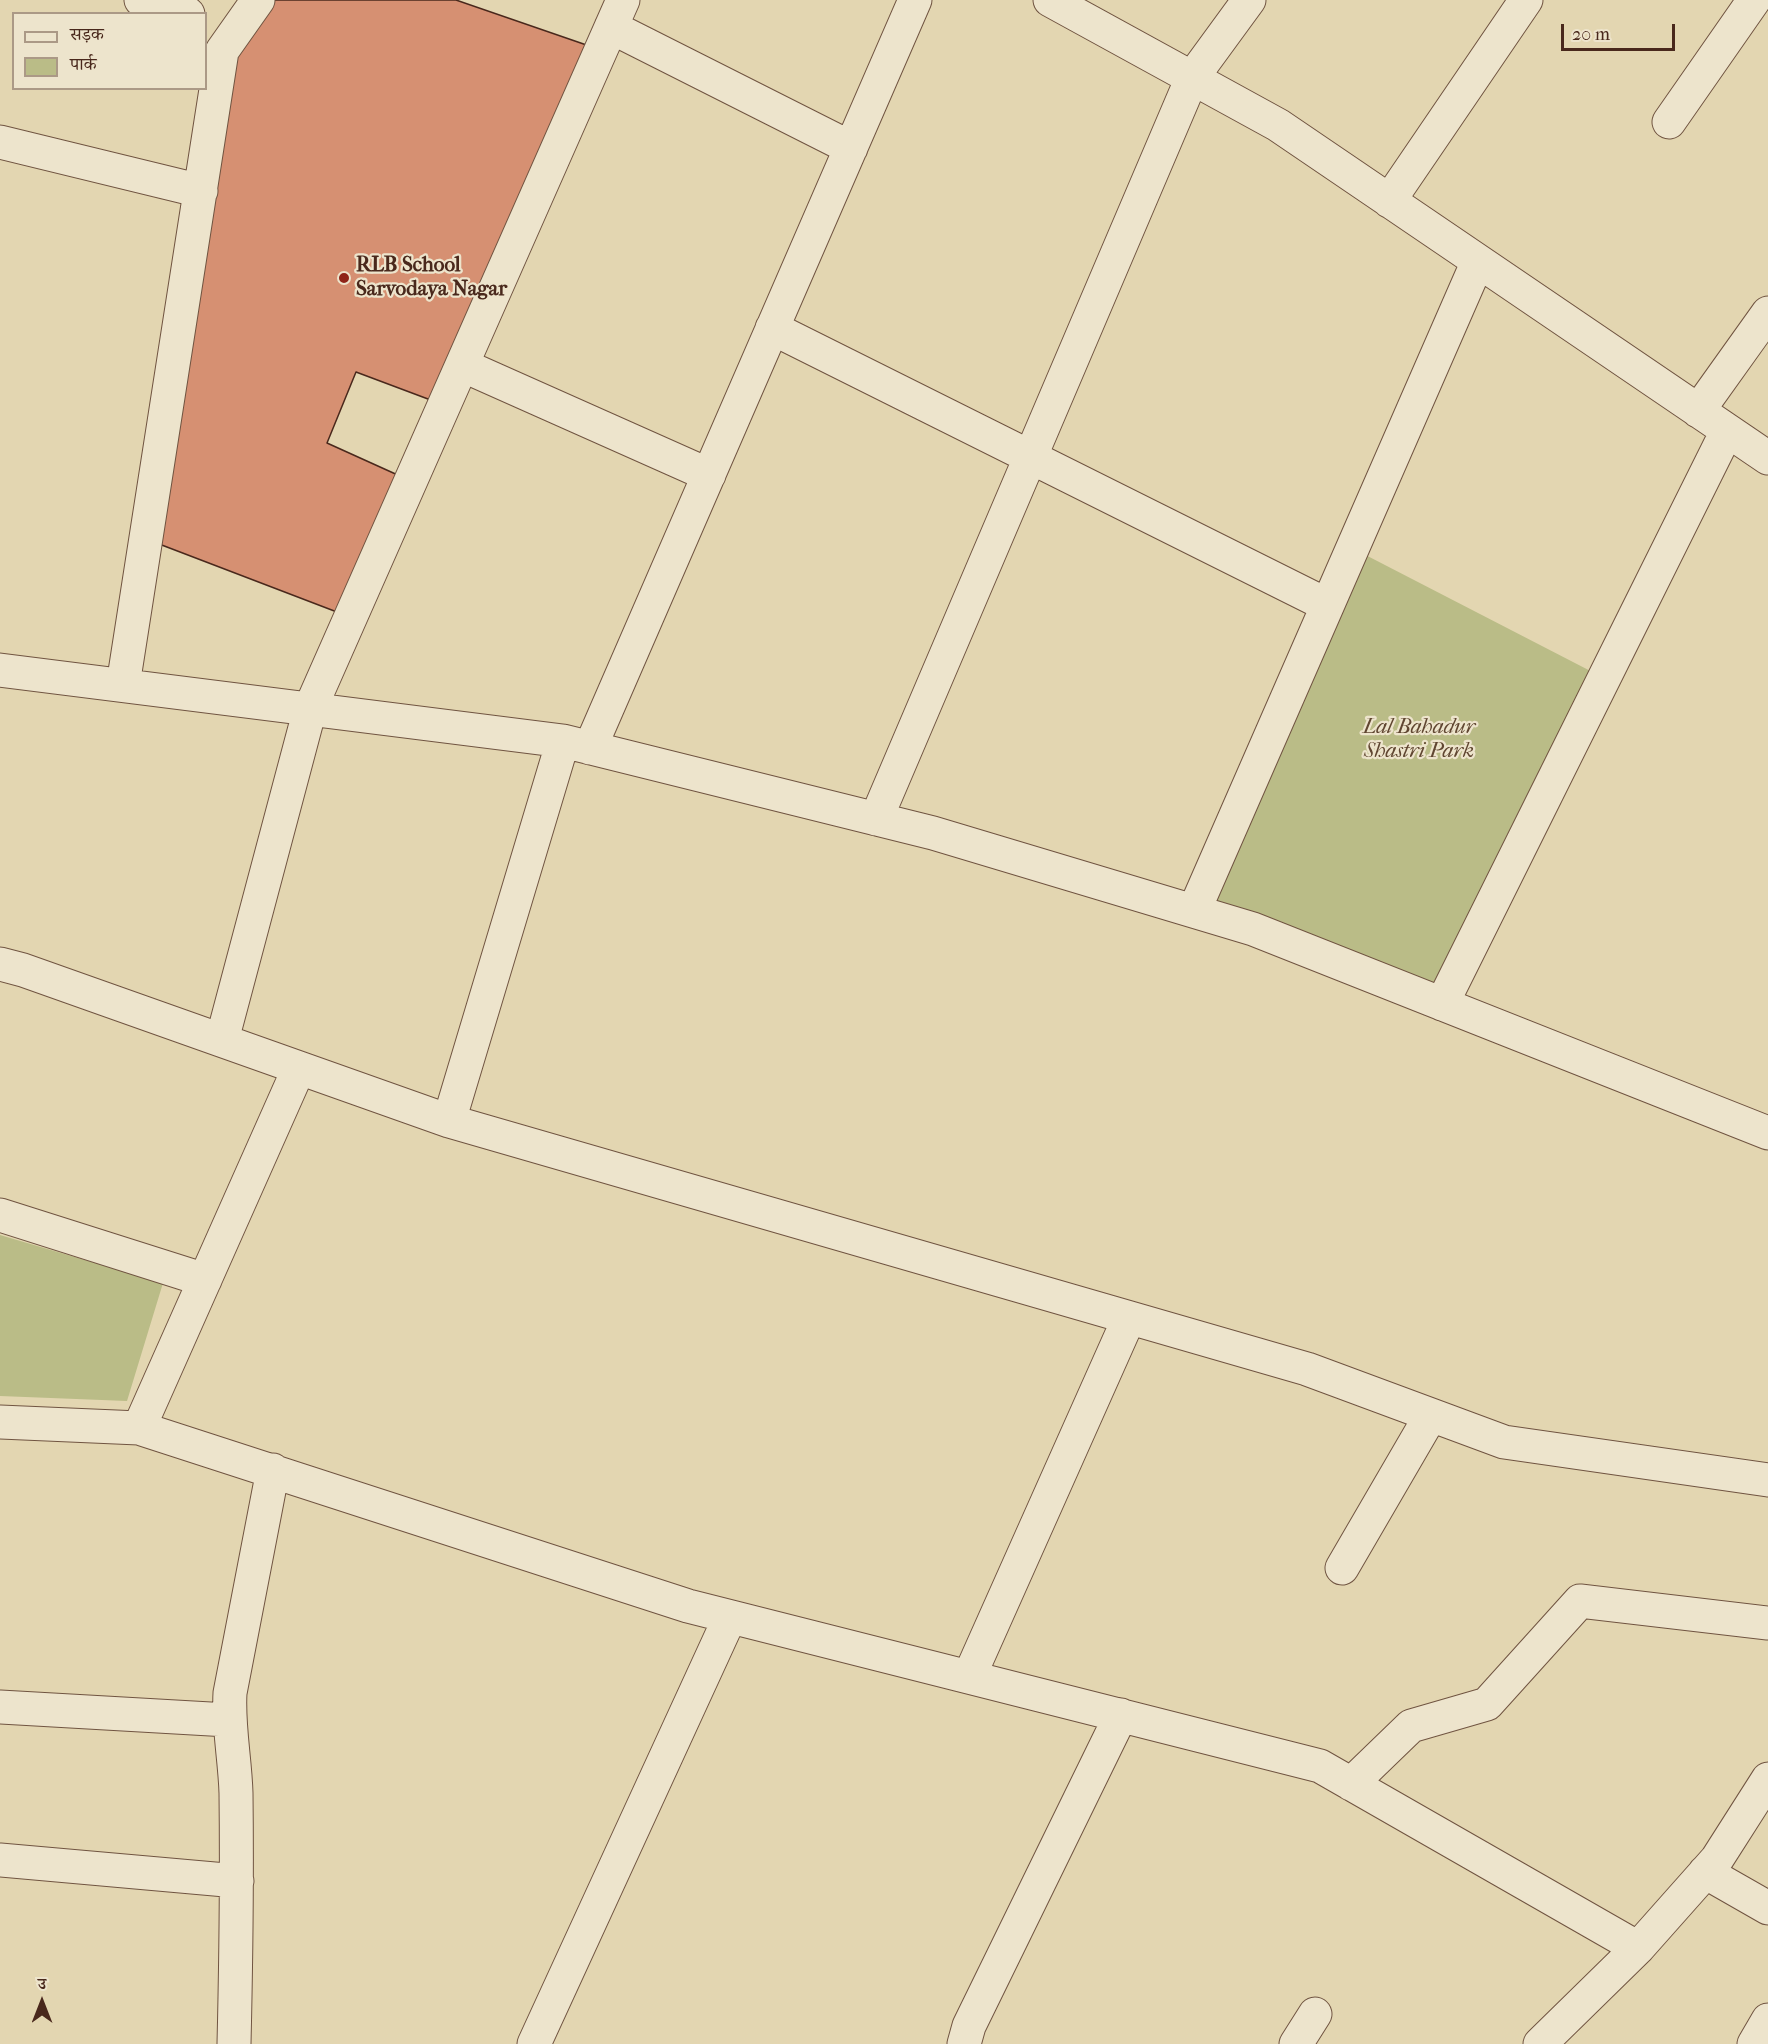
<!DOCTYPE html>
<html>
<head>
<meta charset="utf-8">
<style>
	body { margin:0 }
	#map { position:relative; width:1768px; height:2044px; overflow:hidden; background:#e3d6b1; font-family:"IM FELL French Canon","Noto Serif Devanagari",serif }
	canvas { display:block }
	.legend { position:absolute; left:12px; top:12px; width:195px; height:78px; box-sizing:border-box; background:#ede4cc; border:2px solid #ab9986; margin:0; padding:8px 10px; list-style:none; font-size:18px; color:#49281c }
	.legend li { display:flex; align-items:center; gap:12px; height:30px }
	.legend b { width:30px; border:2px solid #ab9986 }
	.north { position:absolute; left:12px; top:1972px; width:60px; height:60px; -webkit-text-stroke:4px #ede4cc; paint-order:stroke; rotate:0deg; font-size:16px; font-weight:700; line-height:24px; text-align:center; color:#49281c }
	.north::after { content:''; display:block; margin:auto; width:21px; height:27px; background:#49281c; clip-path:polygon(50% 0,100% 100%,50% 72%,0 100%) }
	.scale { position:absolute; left:1561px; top:24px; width:114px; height:27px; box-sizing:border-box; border:3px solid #49281c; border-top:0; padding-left:8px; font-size:18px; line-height:21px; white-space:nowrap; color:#49281c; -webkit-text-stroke:4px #ede4cc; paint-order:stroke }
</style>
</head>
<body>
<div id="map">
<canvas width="1768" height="2044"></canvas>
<ul class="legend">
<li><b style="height:8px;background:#ede4cc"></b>सड़क</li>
<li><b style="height:16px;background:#babc87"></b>पार्क</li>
</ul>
<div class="north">उ</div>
<div class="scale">20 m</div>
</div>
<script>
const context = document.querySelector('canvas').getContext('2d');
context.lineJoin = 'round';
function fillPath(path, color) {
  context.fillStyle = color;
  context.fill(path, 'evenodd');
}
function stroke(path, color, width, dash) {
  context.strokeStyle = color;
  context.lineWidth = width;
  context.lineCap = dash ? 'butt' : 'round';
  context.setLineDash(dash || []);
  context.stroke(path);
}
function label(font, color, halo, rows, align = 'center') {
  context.font = font + ' "IM FELL French Canon",serif';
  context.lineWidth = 4.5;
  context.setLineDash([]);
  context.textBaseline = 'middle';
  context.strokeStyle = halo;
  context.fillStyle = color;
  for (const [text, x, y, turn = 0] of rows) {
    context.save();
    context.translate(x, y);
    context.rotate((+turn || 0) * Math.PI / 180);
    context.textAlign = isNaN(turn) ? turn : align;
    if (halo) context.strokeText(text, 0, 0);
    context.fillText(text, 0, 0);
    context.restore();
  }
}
const green = new Path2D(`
	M1352,548L1604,678L1442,1004L1194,911Z
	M0,1235L163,1283L127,1401L0,1396Z`);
const building = new Path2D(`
	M258,0H456L601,50L444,405L356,372L327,443L411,481L350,617L146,539L222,51Z`);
const minor = new Path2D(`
	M141,0L188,14
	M1050,0L1278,125L1768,458
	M611,27L851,148
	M1669,122L1754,0
	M0,142L201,191
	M1389,201L1526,0
	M772,328L1327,605
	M462,365L709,475
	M1698,411L1768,313
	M0,670L563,741L933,833L1253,929L1768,1133
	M123,685L222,51L258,0
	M590,748L915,0
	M876,819L1192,78L1249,0
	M1194,911L1478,261
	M0,964L23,970L449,1121L1307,1369L1504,1442L1768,1480
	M1442,1004L1727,431
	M222,1040L310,709L623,0
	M449,1121L563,741
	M0,1215L205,1280
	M0,1422L139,1428L688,1606L1320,1766L1638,1948
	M139,1428L299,1068
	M1342,1568L1431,1415
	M969,1677L1129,1318
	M0,1707L228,1720
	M1351,1784L1411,1726L1487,1704L1580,1601L1768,1623
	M0,1860L237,1881
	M1705,1872L1768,1908
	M234,2044C236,1960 237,1876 236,1793C235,1759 228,1726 230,1693L273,1470
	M534,2044L730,1617
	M964,2044L969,2026L1121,1715
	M1296,2044L1315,2014
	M1540,2044L1638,1948L1717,1859L1768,1779
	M1754,2044L1768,2020`);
const markers = [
	[344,278,6,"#8f2418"]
];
const poiNames = [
	["RLB School",356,266],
	["Sarvodaya Nagar",356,290]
];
const parkNames = [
	["Lal Bahadur",1419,728],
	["Shastri Park",1419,752]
];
fillPath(green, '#babc87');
fillPath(building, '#d69072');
stroke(building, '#49281c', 1.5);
stroke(minor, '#705441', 35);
stroke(minor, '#ede4cc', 33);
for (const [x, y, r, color] of markers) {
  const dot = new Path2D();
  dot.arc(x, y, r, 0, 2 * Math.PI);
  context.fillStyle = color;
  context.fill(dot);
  stroke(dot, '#ede4cc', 2);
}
label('bold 21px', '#49281c', '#ede4cc', poiNames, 'left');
label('italic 21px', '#604631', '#ede4cc', parkNames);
</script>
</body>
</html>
